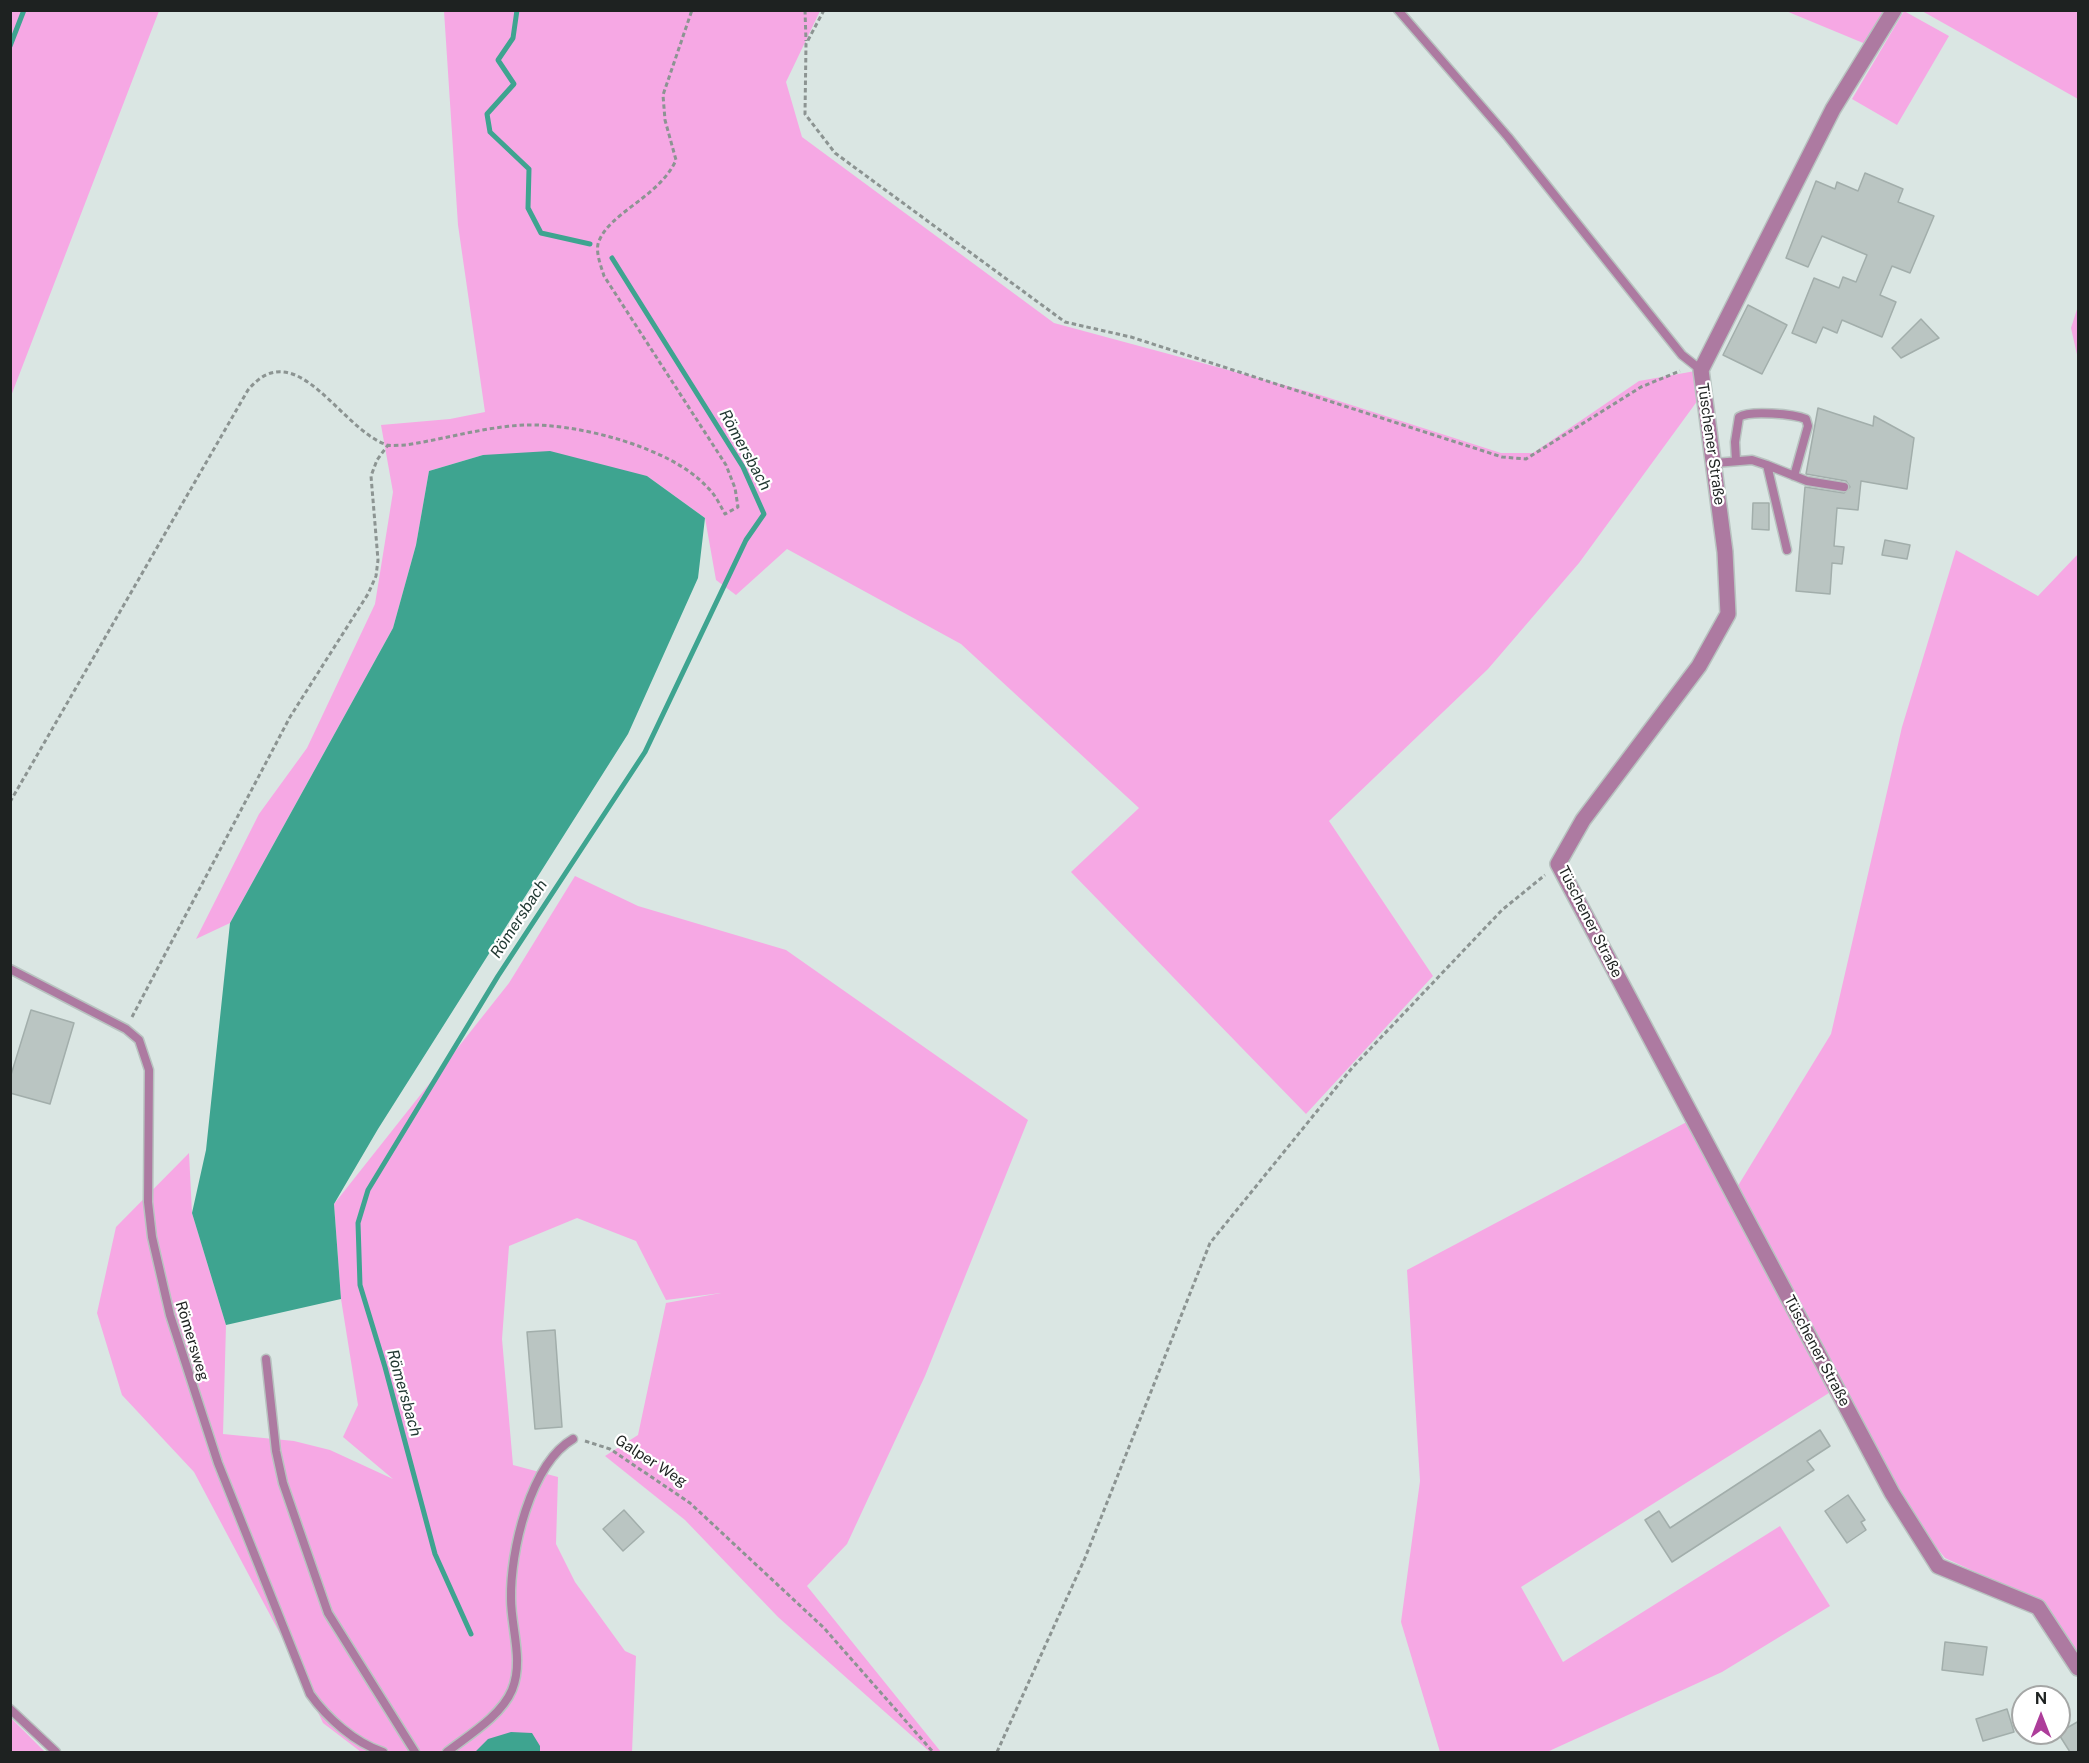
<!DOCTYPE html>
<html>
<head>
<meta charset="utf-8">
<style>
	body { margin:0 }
	#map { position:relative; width:2089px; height:1763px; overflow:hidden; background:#dae6e3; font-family:"Public Sans",sans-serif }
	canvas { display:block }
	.frame { position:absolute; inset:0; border:12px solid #1e2221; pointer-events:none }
	.north { position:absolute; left:2011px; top:1685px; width:60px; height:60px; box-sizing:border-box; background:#fff; border:2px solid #a5a7a6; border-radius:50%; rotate:0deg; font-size:16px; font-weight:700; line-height:24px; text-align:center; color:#1e2221 }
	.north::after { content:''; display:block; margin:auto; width:21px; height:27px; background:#ad3d9a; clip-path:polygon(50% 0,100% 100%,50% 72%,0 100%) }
</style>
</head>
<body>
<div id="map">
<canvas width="2089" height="1763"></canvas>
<div class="frame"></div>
<div class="north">N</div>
</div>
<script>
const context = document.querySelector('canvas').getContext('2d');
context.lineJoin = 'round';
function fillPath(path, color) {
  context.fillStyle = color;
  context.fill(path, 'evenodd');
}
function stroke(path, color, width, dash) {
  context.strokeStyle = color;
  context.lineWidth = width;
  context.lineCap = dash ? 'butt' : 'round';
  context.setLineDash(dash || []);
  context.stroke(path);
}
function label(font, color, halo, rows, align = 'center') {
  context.font = font + ' "Public Sans",sans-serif';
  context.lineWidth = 4.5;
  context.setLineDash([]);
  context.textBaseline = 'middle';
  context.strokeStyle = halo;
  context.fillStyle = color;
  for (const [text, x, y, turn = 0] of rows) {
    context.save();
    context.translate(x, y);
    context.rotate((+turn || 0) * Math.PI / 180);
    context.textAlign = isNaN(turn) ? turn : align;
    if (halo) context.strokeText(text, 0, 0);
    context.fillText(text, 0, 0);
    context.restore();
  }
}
const green = new Path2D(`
	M11,10L159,11L11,396L10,11Z
	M444,11H820L786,82L802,137L1054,323L1317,394L1501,453H1533L1639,381L1701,370L1698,400L1579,563L1488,669L1329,821L1433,976L1306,1114L1071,872L1139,808L961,644L787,549L736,595L716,580L705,518L647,476L483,455L429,471L416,545L393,628L230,923L196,939L259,814L307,748L375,604L393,492L381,425L450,419L485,412L458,225Z
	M1786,11H1891L1868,45Z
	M1904,11L1949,36L1897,125L1852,99Z
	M1922,11H2078V99Z
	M2078,306V359L2071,328Z
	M1956,550L2038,596L2078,554V1656L2043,1603L1945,1558L1915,1521L1840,1386L1521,1587L1563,1662L1780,1526L1830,1606L1722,1672L1547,1752H1440L1401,1622L1420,1481L1407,1270L1698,1116L1736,1189L1831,1034L1902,727Z
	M575,876L638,906L786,950L1028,1120L925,1376L847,1544L807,1586L941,1752H930L778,1617L685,1520L605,1456L638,1435L666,1303L721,1293L666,1300L636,1241L577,1218L509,1246L502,1339L513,1465L558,1477L556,1544L575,1582L625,1651L636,1656L632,1752H361L323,1723L285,1643L194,1472L122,1395L97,1313L116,1227L189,1153L192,1213L226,1325L223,1434L294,1441L330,1450L393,1479L343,1437L358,1405L341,1299L334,1204L509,983Z
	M10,1718H11L45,1752H11Z`);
const water = new Path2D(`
	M550,451L647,476L705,518L698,578L628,734L378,1129L334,1204L341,1299L226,1325L192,1213L206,1150L230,923L393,628L416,545L429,471L483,455Z
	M511,1732L532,1733L540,1746V1752H475L488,1739Z`);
const stream = new Path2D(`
	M517,10L513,38L498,60L514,84L487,114L490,132L529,169L528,208L541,233L590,244
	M10,46L24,10
	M471,1634L435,1554L385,1367L360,1285L358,1223L368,1190L498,976L645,752L746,540L764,514L743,467L612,258`);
const building = new Path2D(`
	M1865,173L1903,189L1898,202L1934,216L1910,273L1892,266L1880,295L1896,302L1882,337L1842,320L1837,333L1823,327L1816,343L1792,333L1814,278L1839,288L1843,277L1856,282L1867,255L1822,236L1808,267L1786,258L1816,181L1835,189L1837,182L1858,191Z
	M1748,305L1787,325L1762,374L1723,355Z
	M1921,319L1939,338L1901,358L1892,348Z
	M1818,408L1873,426L1874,416L1914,438L1907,489L1861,481L1858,510L1837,508L1834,546L1844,547L1842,564L1832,563L1830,594L1796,591L1805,487L1844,493L1850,487L1846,481L1806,474Z
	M1753,503H1769V530L1752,529Z
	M1885,540L1910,545L1907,559L1882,555Z
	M31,1010L74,1023L50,1104L10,1093V1078Z
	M555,1330L562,1427L535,1429L527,1332Z
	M1820,1430L1830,1446L1807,1461L1814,1470L1672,1562L1645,1520L1659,1511L1670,1528Z
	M1848,1495L1865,1520L1861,1522L1866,1530L1847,1543L1825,1511Z
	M624,1510L644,1532L623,1551L603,1529Z
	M1945,1642L1987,1647L1983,1675L1942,1670Z
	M2007,1709L2014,1732L1983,1741L1976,1719Z
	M2079,1721V1752H2070L2058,1733Z`);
const path = new Path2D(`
	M805,10L806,41
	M824,10L806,44L805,114L835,153L1065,322L1131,337L1502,457L1526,459L1641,387L1680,371
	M10,802L248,390C296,332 340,429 387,445C392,446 400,445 406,445C445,439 484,427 524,425C576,423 671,447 707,487C715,494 720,505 725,514L738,507L735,488L726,465L604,276C601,266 596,254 598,244C607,213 659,198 676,160L665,120L663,95L692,10
	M132,1017L290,717L368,594L376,576L378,560L371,476L377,460L388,445
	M585,1441L610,1449L690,1503L824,1628L933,1752
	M997,1752L1085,1558L1210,1243L1352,1068L1502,910L1545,875`);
const lane = new Path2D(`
	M1398,10L1508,137L1682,355L1701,370
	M1736,461L1735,442L1739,417C1750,410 1794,414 1806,419L1808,426L1794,476
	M1715,463L1752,460L1767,465L1787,550
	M1767,465L1807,481L1844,487
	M10,969L126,1029L139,1040L149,1070L148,1202L152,1237L170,1315L218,1463L310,1694C327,1718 355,1743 383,1752
	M266,1359L276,1451L283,1483L328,1613L415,1752
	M10,1709L56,1752
	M447,1752C469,1735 501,1716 512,1690C524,1661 511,1628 511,1599C510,1552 530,1464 573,1439`);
const street = new Path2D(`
	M1894,10L1833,109L1701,370L1725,552L1728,614L1699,666L1583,820L1558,864L1892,1493L1938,1566L2038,1607L2078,1668`);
const streetNames = [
	["Tüschener Straße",1711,444,82],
	["Tüschener Straße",1590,922,63],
	["Römersweg",192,1341,73],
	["Tüschener Straße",1817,1351,62],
	["Galper Weg",651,1461,33]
];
const waterNames = [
	["Römersbach",745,450,61],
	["Römersbach",519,919,-57],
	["Römersbach",404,1393,74]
];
fillPath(green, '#f6a8e4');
fillPath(water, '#3ea490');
stroke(stream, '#3ea490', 5);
fillPath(building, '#bac5c2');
stroke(building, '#a2aeab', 1.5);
stroke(lane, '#b8c3c0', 11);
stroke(street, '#b8c3c0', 18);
stroke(path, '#8c9492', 3, [4.5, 3]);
stroke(lane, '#ad7aa1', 8);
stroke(street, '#ad7aa1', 15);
label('15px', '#1e2221', '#fff', streetNames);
label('italic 16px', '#1f3630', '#fff', waterNames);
</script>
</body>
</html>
